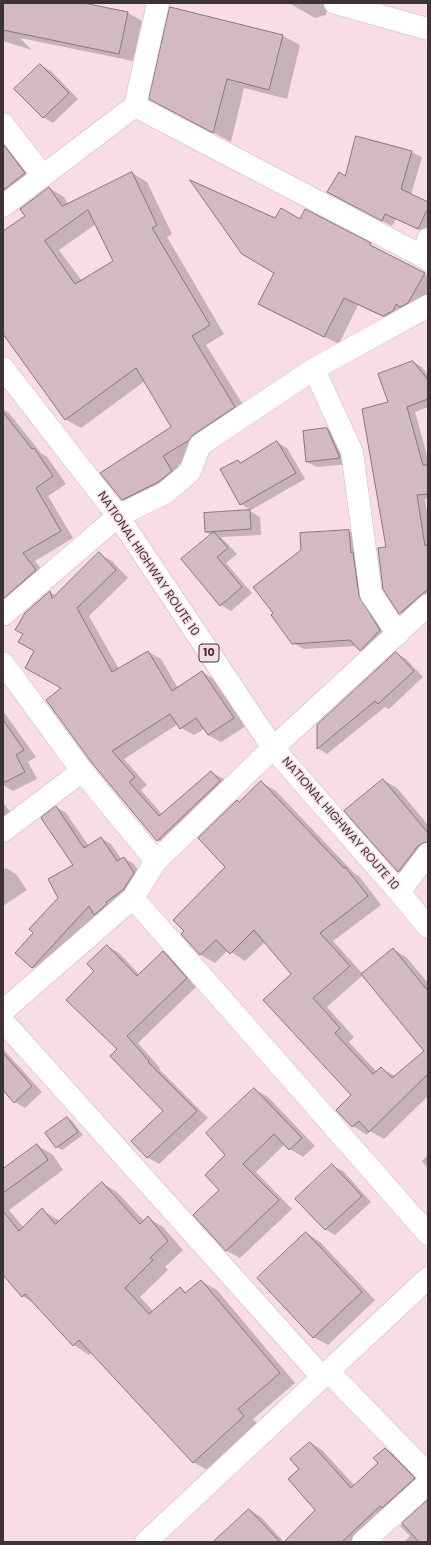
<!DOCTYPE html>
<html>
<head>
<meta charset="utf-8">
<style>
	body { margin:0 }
	#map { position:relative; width:431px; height:1545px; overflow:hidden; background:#f8dde8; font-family:Poppins,sans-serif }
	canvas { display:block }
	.frame { position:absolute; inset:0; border:4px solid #3d3337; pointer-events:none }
</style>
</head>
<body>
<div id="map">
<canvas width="431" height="1545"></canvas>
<div class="frame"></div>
</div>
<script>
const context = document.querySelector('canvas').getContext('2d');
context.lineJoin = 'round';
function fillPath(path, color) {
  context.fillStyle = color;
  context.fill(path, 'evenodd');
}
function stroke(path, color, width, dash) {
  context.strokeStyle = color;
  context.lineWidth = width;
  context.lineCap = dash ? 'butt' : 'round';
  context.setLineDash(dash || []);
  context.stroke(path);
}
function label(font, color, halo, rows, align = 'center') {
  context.font = font + ' Poppins,sans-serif';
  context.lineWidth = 3;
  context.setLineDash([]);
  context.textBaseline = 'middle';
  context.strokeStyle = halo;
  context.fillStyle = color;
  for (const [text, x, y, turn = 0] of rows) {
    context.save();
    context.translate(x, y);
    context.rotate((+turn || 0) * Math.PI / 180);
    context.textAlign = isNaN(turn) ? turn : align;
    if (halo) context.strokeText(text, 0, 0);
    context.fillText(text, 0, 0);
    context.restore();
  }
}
const shadow = new Path2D(`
	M3,3H78L128,13L142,21L133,61L20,38L32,50L3,41Z
	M289,3H328L326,15L315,18Z
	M171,8L283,36L300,45L287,99L244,88L231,142L168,109Z
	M41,65L51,71L78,99L53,123L43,117Z
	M3,142L40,182L3,207Z
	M411,152L422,157L411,195L428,203V234L396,219L392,226L339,198L346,177Z
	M132,173L147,182L172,234L167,237L224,334L206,345L250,416L204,449L178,465L186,480L138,508L122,500L172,427L145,381L81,428L65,419L3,332V232L26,216L49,188L64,197L68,204ZM96,224L115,262L82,281L59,250Z
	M276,220L301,221L370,244L384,253L428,276V301L398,324L358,305L339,344L273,312L259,304L275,272Z
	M413,362L422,367L428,375V407L415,412L428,459V499H425L428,518V600L409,618L400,613L387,548L390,403Z
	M3,409L9,413L41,453L47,457L66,484L48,496L73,538L35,561L48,578L3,619Z
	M327,429L337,435L350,464L317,467L307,462Z
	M277,442L287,448L305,479L251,510L241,504L222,470L238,461L242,463Z
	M250,511L260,517L261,535L221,537L237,554L226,563L252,593L231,611L221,605L211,535L206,532L205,514Z
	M349,531L360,537L391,637L372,656L361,650L357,646L304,649L293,643Z
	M99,554L112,561L128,578L89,616L119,669L148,652L161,659L178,688L202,672L215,680L246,726L221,742L208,735L204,729L194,735L181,728L178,724L124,759L147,785L141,790L162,814L211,772L224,779L233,789L170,847L158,840L62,688L36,650L50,592L56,596Z
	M396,653L406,659L423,677L389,709L385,707L327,754L318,748Z
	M3,711L36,757L28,762L37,779L13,791L3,785Z
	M383,780L397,788L428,825V860L413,879L399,871L346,811Z
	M261,782L276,791L355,874L359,876L381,905L333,941L363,974L393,949L407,958L428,983V1096L384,1139L370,1131L367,1135L353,1126L337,1110L352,1095L292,974L265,942L245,961L228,950L215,963L201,955L183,934L227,867L239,803ZM363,975L425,1051L395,1076L381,1068L377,1072L349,1042L354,1037L327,1007Z
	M3,803L18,821L3,838Z
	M56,807L66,813L89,846L101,838L111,844L122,860L124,858L134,864L144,879L105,920L96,915L42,973L32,967L34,933L59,898L75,865Z
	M6,868L16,874L27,890L3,906V870Z
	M107,946L119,953L140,975L163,952L175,959L198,985L138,1043L160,1068L159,1069L208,1118L159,1164L147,1157L164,1111L119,1049L95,971Z
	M3,1049L42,1092L25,1108L15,1102L3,1089Z
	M254,1089L268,1097L315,1146L303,1157L290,1149L285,1144L256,1172L292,1209L240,1258L227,1251L195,1215L221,1190L227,1155Z
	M67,1118L72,1121L83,1135L62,1150L57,1147Z
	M37,1145L53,1155L63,1170L9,1210L24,1228L42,1210L60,1221L102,1183L117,1192L144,1221L148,1218L163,1227L183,1250L165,1267L168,1270L140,1297L153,1311L180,1289L187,1293L201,1281L217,1290L295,1383L253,1419L259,1425L209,1471L193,1462L92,1352L89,1355L74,1345L33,1302L22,1296L3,1273V1171Z
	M428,1155V1169L422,1161Z
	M333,1166L343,1171L371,1202L335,1235L325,1229Z
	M306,1233L320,1242L375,1300L328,1345L313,1337Z
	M311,1443L322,1450L355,1486L379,1463L385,1449L397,1456L426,1485L361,1542H285L317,1510L300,1469Z
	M428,1502V1542H404L410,1536L400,1526Z
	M250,1510L261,1517L284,1542H215Z`);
const building = new Path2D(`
	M3,3H84L128,12L119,54L3,30Z
	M170,7L283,35L269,90L227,79L213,133L149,99Z
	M40,64L69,93L43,118L14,89Z
	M356,136L412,151L401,189L428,202V208L418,229L385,214L382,221L327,192L339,172L345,176Z
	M3,144L25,173L5,189L3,186Z
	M132,172L157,225L152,228L210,325L192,336L235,407L193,435L188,441L163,456L172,471L158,482L122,500L100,473L171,427L136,368L65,420L3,334V231L25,216L20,209L49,187L62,206ZM88,210L113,261L75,284L45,241Z
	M190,180L275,218L281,208L300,219L305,209L371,243L370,245L425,273L408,303L400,307L396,304L393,311L383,316L344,298L324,337L258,304L274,273L242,254Z
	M413,361L428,380V399L407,407L423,465H428V494L417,495L425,546L428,544V589L399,614L383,589L378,548L386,547L362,409L388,402L378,374Z
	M3,412L32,449L34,448L53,476L36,488L61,531L23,553L36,570L3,599Z
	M327,428L340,458L306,462L303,431Z
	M277,441L296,473L240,505L220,469L238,460L240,463Z
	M250,510L251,529L205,532L204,513Z
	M349,530L351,553L353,552L359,596L380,630L360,651L350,640L292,644L271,615L273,613L253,587L301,550L300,533Z
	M214,532L228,548L217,557L242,587L220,606L181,559Z
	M99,552L116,570L77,608L112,672L148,651L172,691L202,671L234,718L208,735L196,718L180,729L170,714L112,751L135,777L129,782L159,816L211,771L220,781L157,841L92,763L46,700L61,688L25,668L34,651L18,642L23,634L15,630L25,613L50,591L52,598Z
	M396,652L414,671L378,704L375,701L317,749V725Z
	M3,720L24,750L16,755L25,772L3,783Z
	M383,779L428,833V842L423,843L418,846L398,872L344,811Z
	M261,781L344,868L345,867L368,896L320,933L350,966L313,998L340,1028L335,1033L373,1074L381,1067L392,1078L424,1051L361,974L393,948L428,991V1074L369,1132L359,1121L352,1127L336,1110L351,1095L263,1000L291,974L254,930L230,954L216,940L200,955L181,934L184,931L173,920L225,867L198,838L237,800L239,802Z
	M56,806L84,848L101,837L117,861L124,857L134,873L123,890L106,902L107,904L94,915L89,906L32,968L15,953L33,933L29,929L58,898L48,879L73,865L41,818Z
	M107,945L137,976L163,951L187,978L127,1036L149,1061L148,1062L197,1111L147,1158L131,1141L163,1111L110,1056L117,1049L66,1000L94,971L87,964Z
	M3,1053L32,1086L14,1103L3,1090Z
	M254,1088L302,1138L289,1150L274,1134L243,1164L279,1200L226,1251L193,1215L219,1190L205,1175L225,1155L206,1133Z
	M67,1117L78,1132L56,1148L45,1133Z
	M37,1144L48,1160L3,1193V1169Z
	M332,1164L362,1196L325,1230L295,1199Z
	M102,1182L140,1224L148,1216L168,1241L150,1258L153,1260L125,1288L149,1314L180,1287L185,1293L201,1280L280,1373L238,1409L244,1416L193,1463L79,1340L73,1346L25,1294L22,1297L3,1275V1211L19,1231L42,1208L55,1224Z
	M306,1232L362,1292L313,1338L257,1278Z
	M310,1442L351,1488L378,1463L373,1458L385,1448L415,1478L382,1508L380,1506L342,1542H284L315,1510L288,1479L299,1469L290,1459Z
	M428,1500V1542H419L402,1523Z
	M249,1509L280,1542H213Z`);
const street = new Path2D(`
	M3,124L43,176
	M3,206L135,106L158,3
	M424,257L428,239
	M314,369L352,452L371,594L398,634
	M3,615L118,516L165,493L190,472L200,445L314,369L428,306
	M3,663L82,771L156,861
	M3,831L82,771
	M399,892L428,854
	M133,898L428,1234
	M3,1011L133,898L156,861L273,748L428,605
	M3,1021L322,1377
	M328,1371L428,1474
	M363,1542L428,1483`);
const secondary = new Path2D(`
	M135,106L424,257L428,260
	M146,1542L428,1278`);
const highway = new Path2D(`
	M335,3L428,29
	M3,368L118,516L273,748L399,892L428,927`);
const shields = [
	[209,653,20]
];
const shieldNames = [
	["10",209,653]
];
const streetNames = [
	["NATIONAL HIGHWAY ROUTE 10",148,564,56],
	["NATIONAL HIGHWAY ROUTE 10",340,824,49]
];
fillPath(shadow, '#0003');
fillPath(building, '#d3b9c3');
stroke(building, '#8b747d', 1);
stroke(street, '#cfb5bf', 23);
stroke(secondary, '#cfb5bf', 23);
stroke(highway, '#cfb5bf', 23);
stroke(street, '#fff', 22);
stroke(secondary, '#fff', 22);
stroke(highway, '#fff', 22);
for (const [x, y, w] of shields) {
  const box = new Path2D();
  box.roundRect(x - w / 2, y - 9, w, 18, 3);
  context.fillStyle = '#f8dde8';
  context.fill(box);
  stroke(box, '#3d3337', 1);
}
label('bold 11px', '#3d3337', null, shieldNames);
label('12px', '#3d3337', '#f8dde8', streetNames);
</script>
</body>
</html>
